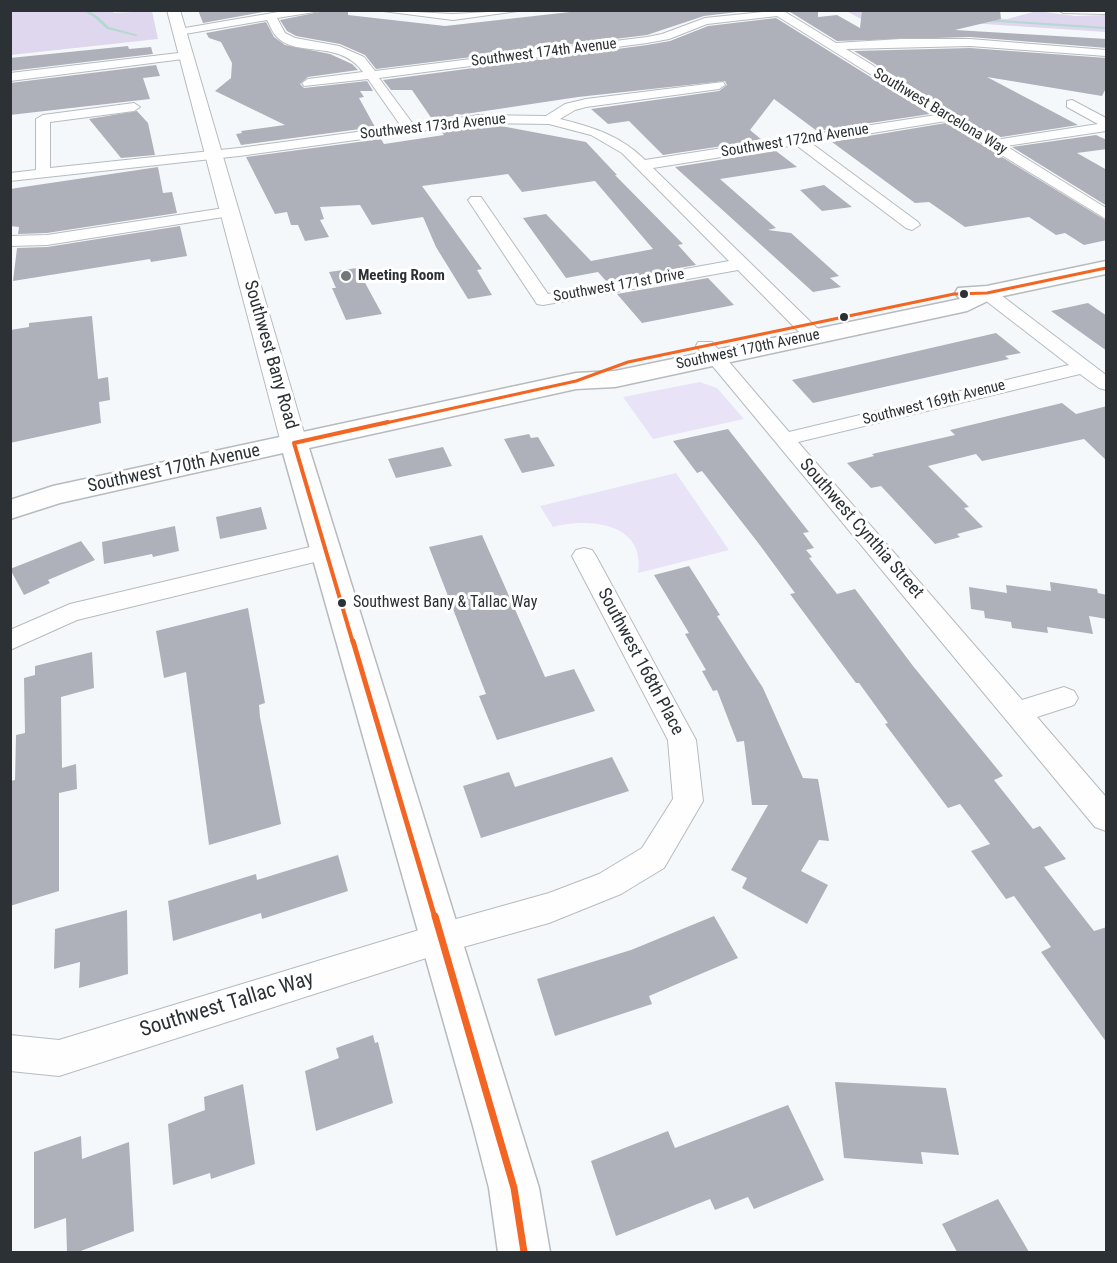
<!DOCTYPE html>
<html>
<head>
<meta charset="utf-8">
<style>
	body { margin:0 }
	#map { position:relative; width:1117px; height:1263px; overflow:hidden; background:#f5f8fb; font-family:"Roboto Condensed",sans-serif }
	canvas { display:block }
	.frame { position:absolute; inset:0; border:12px solid #2b3135; pointer-events:none }
</style>
</head>
<body>
<div id="map">
<canvas width="1117" height="1263"></canvas>
<div class="frame"></div>
</div>
<script>
const context = document.querySelector('canvas').getContext('2d');
context.lineJoin = 'round';
function fillPath(path, color) {
  context.fillStyle = color;
  context.fill(path, 'evenodd');
}
function stroke(path, color, width, dash) {
  context.strokeStyle = color;
  context.lineWidth = width;
  context.lineCap = dash ? 'butt' : 'round';
  context.setLineDash(dash || []);
  context.stroke(path);
}
function label(font, color, halo, rows, align = 'center') {
  context.font = font + ' "Roboto Condensed",sans-serif';
  context.lineWidth = 6;
  context.setLineDash([]);
  context.textBaseline = 'middle';
  context.strokeStyle = halo;
  context.fillStyle = color;
  for (const [text, x, y, turn = 0] of rows) {
    context.save();
    context.translate(x, y);
    context.rotate((+turn || 0) * Math.PI / 180);
    context.textAlign = isNaN(turn) ? turn : align;
    if (halo) context.strokeText(text, 0, 0);
    context.fillText(text, 0, 0);
    context.restore();
  }
}
const green = new Path2D(`
	M700,382L717,388L744,419L653,439L623,397Z
	M676,473L729,550L638,573C646,523 589,517 553,527L540,506Z`);
const forest = new Path2D(`
	M110,10L114,13L152,11L158,39L11,55V11Z
	M846,11H905L910,13L1007,19L1037,11L1075,16L1106,15V32L908,19L865,21Z`);
const stream = new Path2D(`
	M87,10L97,16L109,27L138,35L136,36L107,29L95,18L83,10Z
	M985,19L1106,27V29L984,21Z`);
const building = new Path2D(`
	M198,10H274L203,23Z
	M329,10H348V15L445,26L588,10H755L704,16L647,35L376,69L365,55L340,44L296,36L287,31L280,20Z
	M787,10H818V17L837,15L860,28L862,10H1000L1001,19L955,30L1107,39V48L970,37L837,41Z
	M776,18L930,114L817,131L774,99L750,130L762,140L663,155L629,121L608,124L591,109L719,91L727,85L725,81L578,97L432,119L412,90H391L383,80L647,45L670,41L708,26Z
	M266,22L274,37L285,45L330,54L352,64L358,70L308,77L300,84L304,88L367,81L373,91H360L364,97L359,98L375,127L241,145L236,134L242,133L241,131L285,125L215,91L231,78L232,63L221,42L209,38L206,33Z
	M128,46L129,49L151,47L153,54L10,71V58Z
	M970,48L1107,58V86L1102,96L987,77L1078,125L995,138L854,51Z
	M156,65L160,76L143,78L150,99L10,115V83Z
	M137,111L148,123L155,155L121,158L89,119Z
	M946,123L1107,221V240L1084,245L1065,233L1056,235L1029,217L965,227L929,202L915,203L832,142Z
	M479,125L501,126L586,142L617,175H615L683,244L678,245L696,265L606,281L598,272L566,278L523,218L546,214L591,261L653,249L595,181L522,192L508,174L422,186L482,269L477,270L492,295L468,299L436,247L423,217L372,225L360,205L320,207L324,219L320,220L329,237L305,241L298,225H291L287,212L275,214L246,157L381,139L384,144L444,135L441,131Z
	M1096,135L1107,140V149L1077,153L1107,170V206L1012,147Z
	M776,151L797,167L720,179L776,228L768,230L791,233L839,276L830,278L841,287L813,292L675,167Z
	M158,167L163,193L172,192L177,213L47,233L18,234L19,227L10,226V189Z
	M824,185L852,207L822,211L800,190Z
	M180,226L187,256L151,262L150,259L13,281L17,248L47,247Z
	M357,268L382,314L346,320L332,288H336L329,272Z
	M708,278L734,305L642,323L617,294Z
	M1088,303L1107,316V351L1051,311Z
	M92,316L98,379L108,377L110,400L99,402L101,423L10,443V330L29,327V323Z
	M996,333L1021,353L1005,356L1009,359L813,403L792,380Z
	M1062,403L1076,414L1107,406V461L1084,439L982,461L976,454L928,466L969,507L964,508L983,527L957,534L960,537L935,544L881,486L871,488L847,463L874,456L872,454L955,435L950,430Z
	M728,429L809,532L803,533L814,548L806,550L812,557L809,558L837,594L855,589L913,666L1003,776L994,780L1033,829L1040,826L1066,859L1044,867L1094,931L1107,927V1043L1041,952L1051,947L1014,896L1006,899L971,851L990,844L960,804L948,808L885,724L888,723L859,683H856L790,594L795,593L759,544L702,471L697,473L673,441Z
	M529,434L531,438L538,437L555,466L522,473L504,439Z
	M443,447L452,466L396,478L388,459Z
	M261,507L267,529L220,539L216,517Z
	M175,526L179,551L153,557L152,554L104,564L102,542Z
	M482,535L545,677L574,669L595,711L497,740L479,696L486,694L429,547Z
	M81,541L95,560L48,580L50,583L24,595L10,569Z
	M689,566L720,615L717,616L763,688L803,778L818,779L829,841L819,840L801,871L828,885L807,924L742,888L747,878L731,870L768,805H752L744,741L737,742L717,690L713,691L702,671L706,670L685,634L689,633L654,575Z
	M1050,582L1097,589L1098,593L1107,595V619L1089,616L1093,634L1047,627L1048,633L1012,628L1011,622L985,618L984,611L971,609L969,587L1007,593L1006,585L1051,591Z
	M248,608L265,703L259,705L260,717L281,824L209,845L186,672L164,678L156,631Z
	M92,652L94,688L61,697L62,768L76,764L77,789L59,793V891L10,906V781L15,780L16,735L25,733L24,678L35,675V666Z
	M612,757L629,791L481,838L463,786L509,772L515,787Z
	M338,855L348,891L262,919L261,913L173,941L168,901L256,874L257,880Z
	M127,910L128,974L79,988L80,962L54,969L55,929Z
	M714,916L738,958L649,996L652,1004L555,1036L537,979L631,950Z
	M373,1035L375,1043L378,1042L393,1103L316,1131L305,1071L339,1058L336,1048Z
	M835,1082L946,1088L959,1155L921,1152L923,1164L844,1158Z
	M243,1084L255,1164L211,1179L210,1173L173,1185L168,1124L205,1110L204,1097Z
	M788,1105L824,1180L754,1209L748,1197L715,1210L710,1199L616,1236L591,1161L668,1131L675,1148Z
	M81,1136L82,1159L129,1142L134,1231L78,1252H67L66,1218L34,1229V1152Z
	M998,1199L1029,1252H957L942,1224Z`);
const minor = new Path2D(`
	M290,10H327L277,18L285,33L295,38L339,46L364,57L375,71L647,37L662,34L705,18L782,10L836,43L901,39H970L1106,50V56L970,46L846,49L995,140L1098,124L1067,107V101L1072,100L1106,118V131L1006,146L1106,208V219L946,121L811,143L918,222L920,225L912,230L906,228L796,145L653,168L821,332L823,336L821,340H807L738,270L543,305L537,304L468,200L471,197H481L548,294L729,261L622,153L591,135L549,124L479,123L239,156L10,181V173L36,170V119L43,115L134,103L140,107L134,111L50,122V168L239,148L401,126L368,79L304,86L302,83L308,79L363,72C340,39 297,58 277,37C272,32 270,25 267,20L179,35L173,32L179,29ZM777,16L936,115L645,160C621,136 593,127 560,119L575,110L586,107L719,89L725,85L723,82L586,99L565,104L546,116L479,115L413,124L379,78L647,43L669,39L707,24Z
	M375,10L453,14L525,10L453,20Z
	M1058,10H1106V14L1063,13Z
	M187,52L191,54V58L10,81V73Z
	M231,207L236,209L239,212L236,215L47,245L10,246V236L47,235Z
	M987,288L993,289L1106,375V390L1099,388L1080,374L798,442L1022,700L1064,687L1074,691L1078,698L1074,705L1037,717L1106,797V831L1095,827L696,346L698,342H712L789,432L1069,365L981,297L978,293L981,289Z
	M327,543L335,545L339,551L335,557L77,620L10,650V630L70,604Z
	M584,548L592,550L596,556L696,740L703,801L664,868L621,894L549,923L442,953L59,1076L10,1071V1035L59,1040L442,923L549,893L599,874L642,848L673,799L668,740L572,556L576,550Z`);
const tertiary = new Path2D(`
	M167,10H180L307,443L303,449L294,451L285,449L281,443Z`);
const secondary = new Path2D(`
	M1106,261V274L994,298L967,311L615,387L576,389L309,448L539,1188L550,1252H498L489,1188L473,1126L283,453L60,503L10,519V500L53,486L576,373L615,371L960,299L955,293L958,288L987,286Z`);
const bus1Far3 = new Path2D(`
	M381,424L576,381L628,362L954,294L987,293L1106,268`);
const bus1Far2 = new Path2D(`
	M294,443L353,643
	M294,443L388,422`);
const bus1Far1 = new Path2D(`
	M353,641L435,918`);
const bus1 = new Path2D(`
	M435,916L514,1188L524,1252`);
const markers = [
	[346,276,6,"#72777a"],
	[964,294,5,"#2b3135"],
	[844,317,5,"#2b3135"],
	[342,603,5,"#2b3135"]
];
const farStreetnames = [
	["Southwest 174th Avenue",544,53,-7],
	["Southwest Barcelona Way",940,112,31],
	["Southwest 173rd Avenue",433,127,-6],
	["Southwest 172nd Avenue",795,141,-9],
	["Southwest 171st Drive",619,286,-10],
	["Southwest 170th Avenue",748,350,-12],
	["Southwest 169th Avenue",934,403,-14]
];
const farPoinames = [
	["Meeting Room",358,276]
];
const busNames = [
	["Southwest Bany & Tallac Way",353,603]
];
const streetNames = [
	["Southwest Bany Road",270,355,74],
	["Southwest 170th Avenue",174,469,-12],
	["Southwest Cynthia Street",861,529,49],
	["Southwest 168th Place",640,662,62]
];
const nearStreetnames = [
	["Southwest Tallac Way",227,1005,-17]
];
fillPath(green, '#e8e3f6');
fillPath(forest, '#ded7ed');
fillPath(stream, '#b4d8d2');
fillPath(building, '#aeb1ba');
stroke(minor, '#b7bbbe', 2);
stroke(tertiary, '#b7bbbe', 2);
stroke(secondary, '#b7bbbe', 3);
fillPath(minor, '#fefefe');
fillPath(tertiary, '#fefefe');
fillPath(secondary, '#fefefe');
stroke(bus1Far3, '#f26522', 3);
stroke(bus1Far2, '#f26522', 4);
stroke(bus1Far1, '#f26522', 5);
stroke(bus1, '#f26522', 7);
for (const [x, y, r, color] of markers) {
  const dot = new Path2D();
  dot.arc(x, y, r, 0, 2 * Math.PI);
  context.fillStyle = color;
  context.fill(dot);
  stroke(dot, '#fff', 2);
}
label('15px', '#2b3135', '#fff', farStreetnames);
label('bold 15px', '#2b3135', '#fff', farPoinames, 'left');
label('16px', '#2b3135', '#fff', busNames, 'left');
label('18px', '#2b3135', '#fff', streetNames);
label('21px', '#2b3135', '#fff', nearStreetnames);
</script>
</body>
</html>
